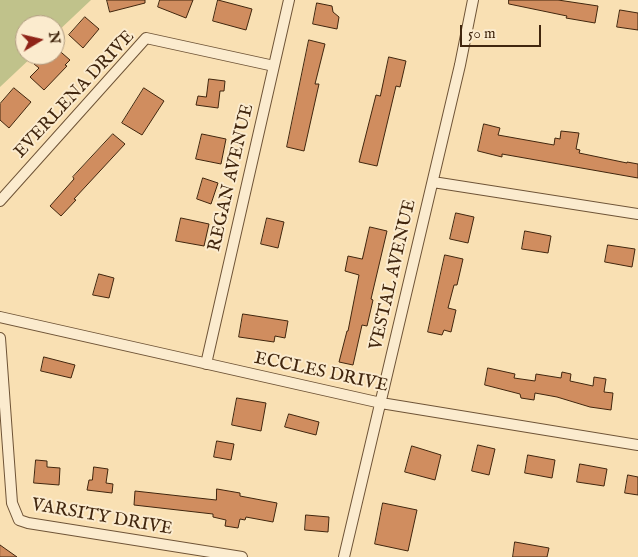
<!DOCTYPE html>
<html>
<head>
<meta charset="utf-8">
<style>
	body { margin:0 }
	#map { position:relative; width:638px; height:557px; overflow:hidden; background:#f9e0b3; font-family:"IM FELL English",serif }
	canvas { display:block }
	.north { position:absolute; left:15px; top:15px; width:50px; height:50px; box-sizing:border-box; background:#fbebce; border:1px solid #b19c81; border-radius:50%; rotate:81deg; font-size:14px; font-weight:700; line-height:20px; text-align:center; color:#41260e }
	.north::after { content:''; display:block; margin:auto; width:18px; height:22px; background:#8f2418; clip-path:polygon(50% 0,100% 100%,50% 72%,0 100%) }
	.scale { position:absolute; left:460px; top:25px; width:81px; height:22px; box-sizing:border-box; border:2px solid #41260e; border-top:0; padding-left:6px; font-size:15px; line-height:18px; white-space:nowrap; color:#41260e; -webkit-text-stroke:4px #fbebce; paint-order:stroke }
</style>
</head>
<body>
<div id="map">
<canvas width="638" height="557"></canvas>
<div class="north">N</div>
<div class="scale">50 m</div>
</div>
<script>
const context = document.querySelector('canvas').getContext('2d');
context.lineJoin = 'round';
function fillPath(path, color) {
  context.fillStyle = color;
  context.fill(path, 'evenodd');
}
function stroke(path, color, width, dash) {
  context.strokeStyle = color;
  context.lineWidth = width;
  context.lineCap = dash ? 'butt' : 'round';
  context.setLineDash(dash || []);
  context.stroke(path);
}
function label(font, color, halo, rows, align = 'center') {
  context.font = font + ' "IM FELL English",serif';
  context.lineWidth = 4;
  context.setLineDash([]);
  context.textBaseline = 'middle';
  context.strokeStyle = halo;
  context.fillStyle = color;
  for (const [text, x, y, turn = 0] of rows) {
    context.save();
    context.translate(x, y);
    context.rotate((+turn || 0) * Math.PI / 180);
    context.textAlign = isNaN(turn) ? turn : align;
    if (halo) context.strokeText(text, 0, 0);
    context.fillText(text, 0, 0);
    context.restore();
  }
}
const green = new Path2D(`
	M0,0H91L55,34V25H25V55H34L0,87Z`);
const building = new Path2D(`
	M107,0H145V3L110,12Z
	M160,0H193L186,18L158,7Z
	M218,0L252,9L246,30L213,21Z
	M509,0H558L598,6L595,23L566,18L567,16L509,4Z
	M317,3L332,6L333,12L339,17L337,29L313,24Z
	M620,10L638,13V30L617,27Z
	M85,17L99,29L83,48L69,35Z
	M309,40L325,44L315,84H319L304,151L287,147Z
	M55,47L70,60L65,65L67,66L44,90L30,77L39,68L34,64L42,55H55Z
	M389,57L406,61L400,87L396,86L377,166L359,162L376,95L380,96Z
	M209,79L225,81L224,91H220L218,108L196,105L198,96L206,97Z
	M14,88L31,102L9,128L0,120V104Z
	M144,88L164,101L142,135L122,123Z
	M484,124L500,128L498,135L554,145L555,138L560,139L561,131L579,133L576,149L580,150L579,153L627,163V162L638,164V178L502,154V157L478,151Z
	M113,134L125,144L74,199L76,200L61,216L50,206L74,179L73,177Z
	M202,134L226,139L221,164L196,159Z
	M203,178L218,183L211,204L197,199Z
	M456,213L474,217L468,243L450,239Z
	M181,218L209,224L204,246L176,241Z
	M267,218L284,222L278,248L261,244Z
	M370,227L387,231L371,299L373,300L367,326L362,325L353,365L339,362L347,331H348L359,275L345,271L348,256L362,259Z
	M525,231L551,236L548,253L522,249Z
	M608,245L635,249L632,267L605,262Z
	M445,255L463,259L457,285H454L448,308L456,310L451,332L444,330L442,335L428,332Z
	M99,274L114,278L109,298L93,295Z
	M243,314L288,321L285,338L275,336L274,342L239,337Z
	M44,357L75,365L71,378L41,371Z
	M488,368L515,374L514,378L535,381L536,374L561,378L562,372L571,374L570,381L593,386L594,377L606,379L604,392L613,393L611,410L590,407L557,397L535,393L534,400L521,398L520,394L485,385Z
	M237,398L266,403L261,431L232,425Z
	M289,414L319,422L316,435L285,427Z
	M217,441L234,444L231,460L214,457Z
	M478,445L495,449L489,475L472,471Z
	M412,446L441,455L435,480L405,472Z
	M528,455L555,460L552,478L525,473Z
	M36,460L47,461V467L60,468L59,485L34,483Z
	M580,464L607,469L604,486L577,482Z
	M94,467L108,469L106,483L113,484L112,493L87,490L89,480H92Z
	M628,475L638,477V495L625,493Z
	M217,489L240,493V496L277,503L273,522L246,517L245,520L240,519L238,528L225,526L226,520L213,517V514L134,505L135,491L216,500Z
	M383,503L417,510L408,551L375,544Z
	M306,515L329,517L328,532L305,530Z
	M515,542L549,548L547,557H513Z
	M0,545L17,557H0Z`);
const street = new Path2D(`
	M433,182L638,214
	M0,201L146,38L274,66
	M0,317L381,403L638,445
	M0,338L12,503L19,520L28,523L242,557
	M206,364L289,0
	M344,557L460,65L473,0`);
const streetNames = [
	["EVERLENA DRIVE",75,95,-47],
	["REGAN AVENUE",232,178,-77],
	["VESTAL AVENUE",394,275,-77],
	["ECCLES DRIVE",321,373,12],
	["VARSITY DRIVE",102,518,10]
];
fillPath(green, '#c0c28b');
fillPath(building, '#d08d5f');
stroke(building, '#41260e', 1);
stroke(street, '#6f5437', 12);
stroke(street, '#fbebce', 10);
label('18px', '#41260e', '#fbebce', streetNames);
</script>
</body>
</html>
